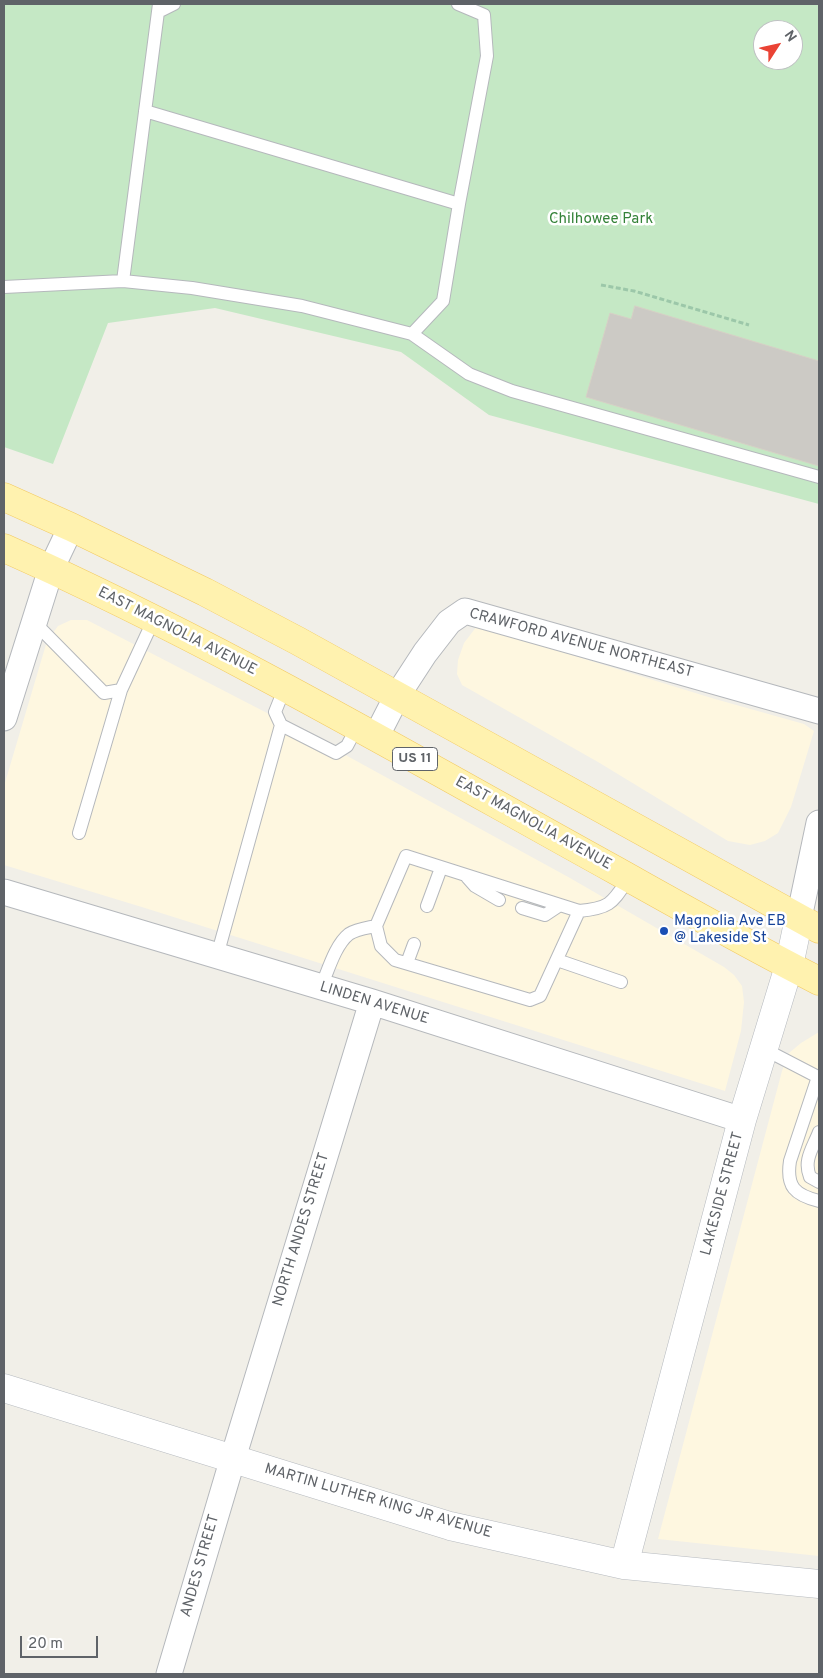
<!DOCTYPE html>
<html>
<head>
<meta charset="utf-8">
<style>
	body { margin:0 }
	#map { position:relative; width:823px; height:1678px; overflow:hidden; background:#f1efe8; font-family:Overpass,sans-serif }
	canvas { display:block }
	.frame { position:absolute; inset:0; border:5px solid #5f6368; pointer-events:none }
	.north { position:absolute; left:753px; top:20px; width:50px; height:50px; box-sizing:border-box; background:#fff; border:1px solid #bfc1c3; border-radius:50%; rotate:55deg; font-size:14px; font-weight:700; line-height:20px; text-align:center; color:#5f6368 }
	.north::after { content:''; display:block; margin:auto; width:18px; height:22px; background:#ea4335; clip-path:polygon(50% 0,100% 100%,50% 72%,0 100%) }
	.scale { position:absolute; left:20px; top:1636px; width:78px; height:22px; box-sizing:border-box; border:2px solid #5f6368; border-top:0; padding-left:6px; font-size:15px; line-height:18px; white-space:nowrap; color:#5f6368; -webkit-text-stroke:4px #fff; paint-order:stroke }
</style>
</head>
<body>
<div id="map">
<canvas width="823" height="1678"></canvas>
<div class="frame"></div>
<div class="north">N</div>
<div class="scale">20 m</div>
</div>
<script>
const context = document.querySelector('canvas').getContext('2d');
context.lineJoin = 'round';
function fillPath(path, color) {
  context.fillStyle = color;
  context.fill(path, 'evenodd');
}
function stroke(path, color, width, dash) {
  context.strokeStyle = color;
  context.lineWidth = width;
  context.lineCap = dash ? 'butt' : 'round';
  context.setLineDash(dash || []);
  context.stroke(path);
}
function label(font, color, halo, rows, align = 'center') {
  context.font = font + ' Overpass,sans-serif';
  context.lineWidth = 5;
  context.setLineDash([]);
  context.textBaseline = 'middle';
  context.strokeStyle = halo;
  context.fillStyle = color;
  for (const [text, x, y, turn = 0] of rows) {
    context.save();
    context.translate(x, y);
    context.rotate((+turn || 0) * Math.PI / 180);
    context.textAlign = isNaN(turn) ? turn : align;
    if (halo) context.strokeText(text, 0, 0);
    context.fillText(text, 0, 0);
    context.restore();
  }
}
const commercial = new Path2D(`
	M71,620H87L298,729L570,878L724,967L734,975L742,986L744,1002L741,1031L725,1091L145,908L4,865V786L47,641L58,626Z
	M477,626L715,699L804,724L814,731L791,807L778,833L765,841L750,845L728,841L598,762L462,685L457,674L458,660L464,643Z
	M819,1032V1556L658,1539L782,1071L789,1053L801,1043Z`);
const green = new Path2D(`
	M4,4H819V504L489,415L401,352L215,308L108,323L53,464L4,447ZM763,30H793V60H763Z`);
const building = new Path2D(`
	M635,306L819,361V466L586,397L610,313L631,319Z`);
const path = new Path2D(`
	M601,285L634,291L749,325`);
const lane = new Path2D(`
	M159,4L123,281L192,288L302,306L412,334L469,374L512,391L819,477
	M158,12L174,4
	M145,111L459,204L487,56L484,15L458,4
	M4,287L123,281
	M412,334L443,301L459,204
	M34,622L104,693L121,690L154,619
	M285,687L275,712L281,725L336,753L347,746L357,727
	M79,833L121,690
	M467,877L475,886L499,900
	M427,906L441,868
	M522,908L545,915L560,905
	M579,911L540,996L530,1000L395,960L381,946L376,926L406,856L579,911C611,908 612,903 629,878
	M217,956L281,725
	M557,960L621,982
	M407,963L414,944
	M321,987C328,971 335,945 349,934C357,929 367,928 376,926
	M764,1049L818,1077L790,1161C786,1187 795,1195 819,1201
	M819,1132C813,1148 803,1160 810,1177L819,1182`);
const street = new Path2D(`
	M4,718L51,569L71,527
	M376,737L397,696L425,653L449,622L465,611L819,711
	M4,892L372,1002L742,1120
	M799,918L819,823
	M169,1674L233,1458L372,1002`);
const secondary = new Path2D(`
	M4,1388L450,1526L624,1565L819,1584
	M624,1565L742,1120L789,966L799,918`);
const primary = new Path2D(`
	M4,497L71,527L205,592L298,641L819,929
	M4,548C215,642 414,759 615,870C683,908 750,946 819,981`);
const markers = [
	[664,931,5,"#1a4fb4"]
];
const shields = [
	[415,759,45]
];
const shieldNames = [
	["US 11",415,759]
];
const parkNames = [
	["Chilhowee Park",601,220]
];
const streetNames = [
	["EAST MAGNOLIA AVENUE",177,632,27],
	["CRAWFORD AVENUE NORTHEAST",581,644,15],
	["EAST MAGNOLIA AVENUE",533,824,29],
	["LINDEN AVENUE",374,1004,17],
	["LAKESIDE STREET",723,1194,-75],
	["NORTH ANDES STREET",302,1230,-73],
	["MARTIN LUTHER KING JR AVENUE",378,1502,16],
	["ANDES STREET",201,1566,-74]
];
const transitNames = [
	["Magnolia Ave EB",674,922],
	["@ Lakeside St",674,939]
];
fillPath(commercial, '#fef7e0');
fillPath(green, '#c5e8c5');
fillPath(building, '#cccac5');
stroke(building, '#d6d1c6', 1);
stroke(lane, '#b5b8bc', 14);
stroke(street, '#b5b8bc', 27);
stroke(secondary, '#b6babf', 29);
stroke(primary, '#f2c960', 29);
stroke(path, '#9cc7a9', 3, [5, 2.5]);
stroke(lane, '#fff', 12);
stroke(street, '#fff', 25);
stroke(secondary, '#fff', 28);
stroke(primary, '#fff2af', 28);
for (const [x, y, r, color] of markers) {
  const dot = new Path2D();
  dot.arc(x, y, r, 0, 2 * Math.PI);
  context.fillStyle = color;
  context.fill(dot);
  stroke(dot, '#fff', 2);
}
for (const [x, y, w] of shields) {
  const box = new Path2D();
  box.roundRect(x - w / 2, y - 11.5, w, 23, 4);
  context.fillStyle = '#fff';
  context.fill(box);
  stroke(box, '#5f6368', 1);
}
label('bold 14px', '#5f6368', null, shieldNames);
label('15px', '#348238', '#fff', parkNames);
label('15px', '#5f6368', '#fff', streetNames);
label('15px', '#164399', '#fff', transitNames, 'left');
</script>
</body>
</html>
